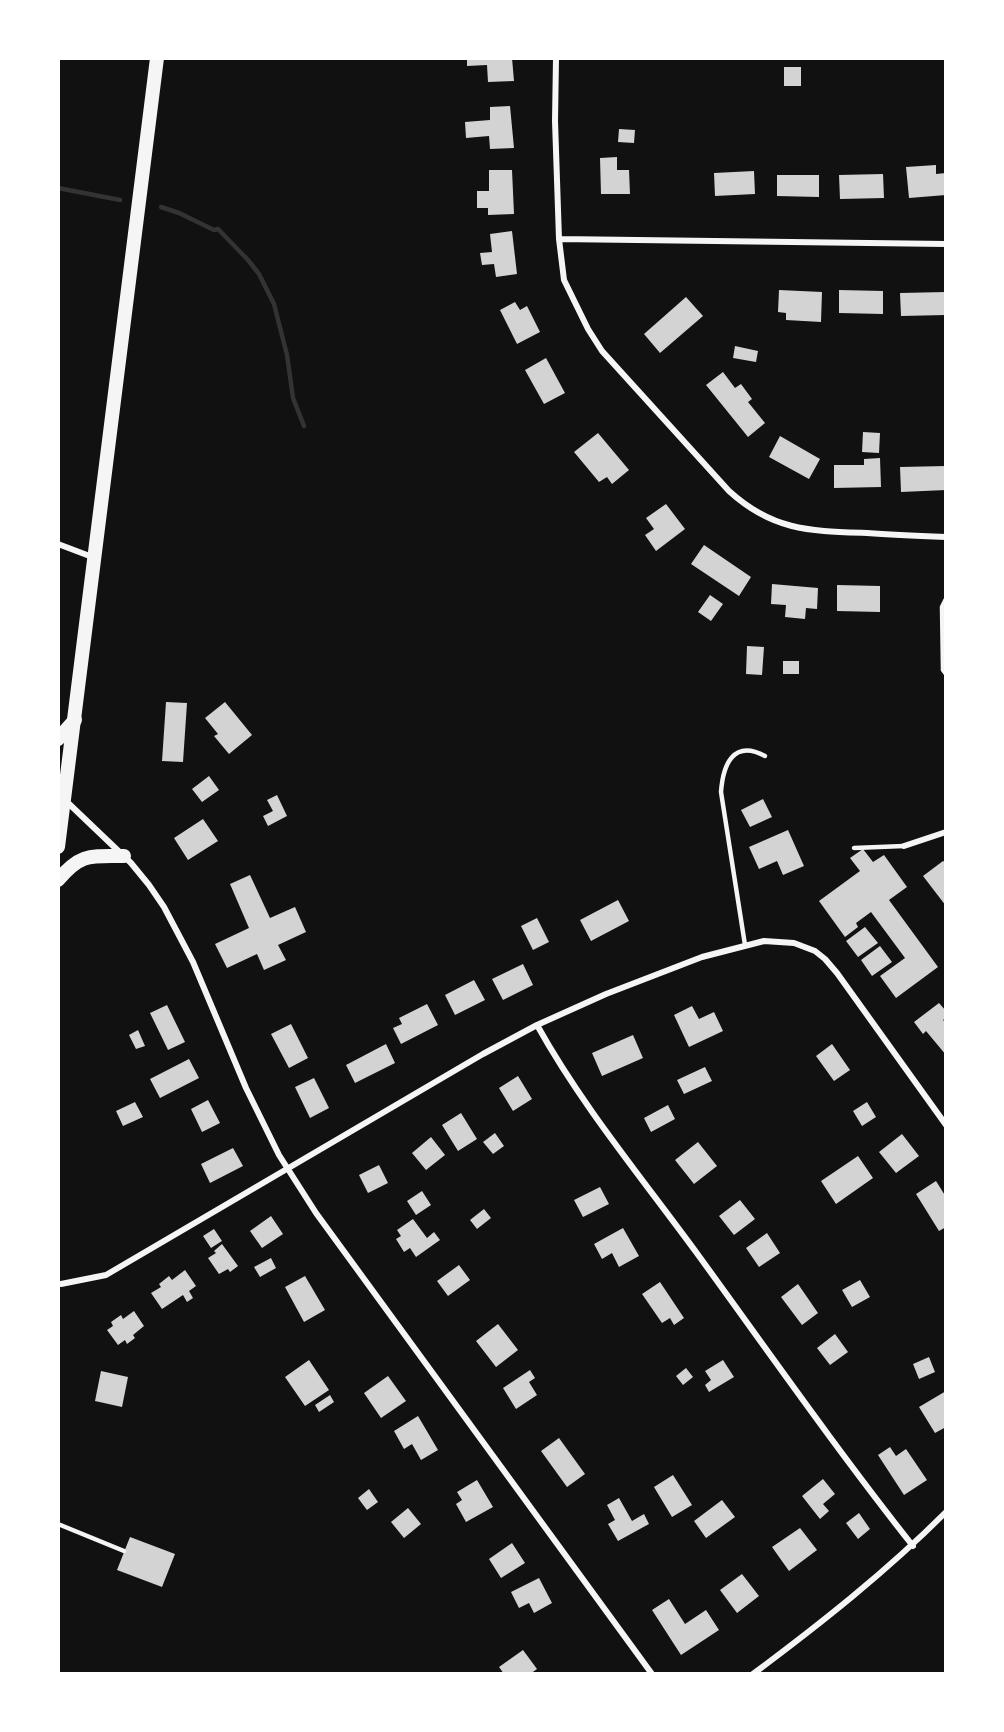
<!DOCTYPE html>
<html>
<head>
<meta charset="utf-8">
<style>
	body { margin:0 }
	#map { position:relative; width:1004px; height:1732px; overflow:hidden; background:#111; font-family:Manrope,sans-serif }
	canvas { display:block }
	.frame { position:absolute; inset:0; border:60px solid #fff; pointer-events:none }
</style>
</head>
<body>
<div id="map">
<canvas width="1004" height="1732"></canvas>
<div class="frame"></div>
</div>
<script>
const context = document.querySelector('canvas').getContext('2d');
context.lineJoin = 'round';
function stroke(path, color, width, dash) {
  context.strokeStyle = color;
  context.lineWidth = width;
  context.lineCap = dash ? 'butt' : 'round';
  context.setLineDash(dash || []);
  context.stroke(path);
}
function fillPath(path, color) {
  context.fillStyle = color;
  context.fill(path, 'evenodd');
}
const stream = new Path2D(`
	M58,188L120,200
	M161,207L179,213L214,230L218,229L248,260L259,274L274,304L287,355L293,398L304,426`);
const building = new Path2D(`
	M467,58H512L514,81L488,82L487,65L467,66Z
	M784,67H801V86H784Z
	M510,106L514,148L490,149L489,136L466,138L465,122L490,120V107Z
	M619,129L635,130L634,143L618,142Z
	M617,157V170H629L630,194H601L600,158Z
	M936,165V174L946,173V195L909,198L906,167Z
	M489,170H512L514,214L488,215V208H477V191H489Z
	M754,171L755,194L715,196L714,173Z
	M883,174L884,198L840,199L839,175Z
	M777,175H819V197L777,196Z
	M512,231L517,274L496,277L494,264L482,265L480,253L492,252L490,234Z
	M779,290L822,292L821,322L786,320V313L778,312Z
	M839,290L883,291V314L839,313Z
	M946,292V315L901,316L900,293Z
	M686,297L703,316L660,353L644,334Z
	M515,302L520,310L527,306L540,332L517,344L500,310Z
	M735,346L758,351L756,362L733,358Z
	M546,358L565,393L544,404L525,370Z
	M723,372L735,388L741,384L752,399L748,402L765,423L748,437L706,385Z
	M863,432L880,433L879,453L862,452Z
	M598,433L629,470L612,484L607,477L599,482L574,452Z
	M780,436L820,459L809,479L769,457Z
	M880,458L881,487L834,488V465H864V459Z
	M946,466V490L901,492L900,467Z
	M666,504L685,529L656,551L645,535L654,529L646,518Z
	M704,545L751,577L739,596L691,564Z
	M772,584L818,588L817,609L806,608L805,619L785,617L786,605L771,604Z
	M837,585L880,586V612L837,611Z
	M710,595L723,604L711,621L698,612Z
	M747,646L764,647L762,675L746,674Z
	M783,661H799V674H783Z
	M166,702L187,703L183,762L162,761Z
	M225,702L252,735L229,754L214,736L218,734L205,718Z
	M209,776L219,790L202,802L192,789Z
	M277,795L287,816L268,826L263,816L273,811L267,800Z
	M763,799L772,817L750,827L741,810Z
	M203,819L218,841L188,860L174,838Z
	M788,830L804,866L783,875L777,861L759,869L749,847Z
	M863,849L873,862L884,855L907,887L889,900L938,967L896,998L880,976L905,958L871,912L856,923L858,927L845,937L819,901L860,871L850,858Z
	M943,861L946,863V906L923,876Z
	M250,875L270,918L295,907L306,932L278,945L286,960L264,970L257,954L227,968L215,944L249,928L230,884Z
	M618,900L629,921L591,941L580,920Z
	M537,918L549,942L533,950L521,926Z
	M865,927L878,943L858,957L846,941Z
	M880,946L892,962L872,976L861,960Z
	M523,964L533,985L503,1000L492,979Z
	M474,980L485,1000L455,1015L445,995Z
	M939,1003L946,1011V1018L943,1020L946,1023V1055L926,1031L923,1034L914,1022Z
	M427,1004L438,1025L401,1044L393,1028L402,1024L399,1018Z
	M167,1005L185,1042L168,1050L150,1013Z
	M692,1006L699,1019L714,1012L723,1031L689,1047L674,1015Z
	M291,1024L308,1058L289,1068L271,1034Z
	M138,1030L145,1046L136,1049L129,1035Z
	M633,1035L643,1058L602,1076L592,1053Z
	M386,1044L395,1063L355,1083L346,1065Z
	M832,1044L850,1070L834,1081L816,1056Z
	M189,1059L199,1078L160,1098L150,1079Z
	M705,1067L712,1081L684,1094L677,1080Z
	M518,1076L532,1099L513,1111L499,1088Z
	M314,1078L329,1108L310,1118L295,1087Z
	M208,1100L220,1123L202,1132L191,1109Z
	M135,1102L143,1117L123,1126L116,1111Z
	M867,1102L876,1117L862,1126L853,1111Z
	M668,1105L675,1119L651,1132L644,1118Z
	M461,1113L477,1139L458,1151L442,1125Z
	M495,1133L504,1146L493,1154L483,1142Z
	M902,1134L919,1156L896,1173L879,1152Z
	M431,1137L445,1155L426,1170L412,1153Z
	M698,1142L717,1166L694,1184L675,1160Z
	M233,1148L243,1166L210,1183L201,1164Z
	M858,1156L873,1178L836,1204L821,1181Z
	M379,1165L388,1183L368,1193L359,1175Z
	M936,1181L946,1197V1227L939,1231L916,1194Z
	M600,1187L609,1204L583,1217L574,1200Z
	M422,1191L431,1205L416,1215L407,1201Z
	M740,1200L755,1219L734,1235L719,1216Z
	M484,1209L491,1218L477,1229L470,1220Z
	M271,1216L283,1234L262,1248L250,1231Z
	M413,1219L427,1238L434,1232L440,1240L416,1257L410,1248L404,1252L396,1239L401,1236L397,1230Z
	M623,1228L639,1256L619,1267L612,1253L602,1259L594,1244Z
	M214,1229L222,1241L211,1248L203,1236Z
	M767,1233L780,1253L759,1267L746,1248Z
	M222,1244L238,1266L230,1272L228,1269L219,1274L208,1258L216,1253L214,1251Z
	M271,1258L276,1268L260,1277L254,1267Z
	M459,1265L470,1280L448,1296L437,1281Z
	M185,1270L196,1286L189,1291L193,1298L187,1302L183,1295L162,1309L151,1293L161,1287L159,1284L169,1276L172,1280Z
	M305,1276L325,1310L304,1322L285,1287Z
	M860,1280L870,1297L852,1307L842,1290Z
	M660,1282L684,1318L674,1325L670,1318L662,1323L642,1294Z
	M798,1284L818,1313L802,1325L781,1297Z
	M134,1311L144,1326L133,1335L135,1338L127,1344L125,1340L118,1345L107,1330L113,1326L111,1322L121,1315L123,1319Z
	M498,1324L518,1350L496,1367L476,1341Z
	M835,1334L848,1352L830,1365L817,1348Z
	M929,1357L935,1372L919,1379L913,1364Z
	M309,1360L329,1390L305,1406L285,1377Z
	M723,1360L734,1377L709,1392L705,1385L711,1380L705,1371Z
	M686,1368L693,1377L683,1385L676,1376Z
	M530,1370L535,1378L529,1382L537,1395L516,1409L503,1388Z
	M101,1371L128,1377L122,1407L95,1401Z
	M388,1376L406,1401L381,1418L364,1393Z
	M946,1391V1427L935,1433L919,1407Z
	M330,1395L334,1402L319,1412L315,1405Z
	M418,1416L438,1450L421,1460L412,1444L404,1449L394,1431Z
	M559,1438L585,1474L567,1487L541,1451Z
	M890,1447L896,1456L906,1449L927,1480L904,1495L878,1455Z
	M673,1475L692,1505L672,1517L654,1487Z
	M823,1479L835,1494L823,1504L829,1511L820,1519L802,1496Z
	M477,1480L493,1507L466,1522L456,1504L462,1500L457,1492Z
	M369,1489L378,1502L367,1510L358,1498Z
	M619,1498L632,1521L644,1514L649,1524L618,1541L608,1524L615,1520L607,1505Z
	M722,1500L735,1517L706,1538L694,1521Z
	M408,1508L421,1524L404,1538L391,1522Z
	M859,1513L870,1529L858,1539L846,1523Z
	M800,1528L817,1550L789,1571L772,1547Z
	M130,1537L175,1554L162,1587L117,1570Z
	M512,1543L525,1563L501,1578L489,1559Z
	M742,1574L759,1596L737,1613L720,1590Z
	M539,1578L552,1603L534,1613L529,1603L519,1608L511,1592Z
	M669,1599L685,1624L706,1610L719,1630L681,1655L652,1610Z
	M523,1650L537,1669L530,1674H504L499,1667Z`);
const service = new Path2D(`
	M946,599L942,607L943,670L946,674
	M854,848L904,846
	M745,945L721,792C723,765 733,739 765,756
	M58,1524L124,1551`);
const minor = new Path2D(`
	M556,58L555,121L559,239L564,280L588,329L602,351L729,491C773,531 810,531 867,533C893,535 919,536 946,537
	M559,239L946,244
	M58,544L95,558
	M66,801L131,863L149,885L164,907L193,962L246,1088L279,1155L316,1213L652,1674
	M904,846L946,832
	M537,1025C582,1106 642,1178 696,1252C768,1351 837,1450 913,1546
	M61,1284L106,1275L483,1054L537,1025L606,994L702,957L764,941L794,943L815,951L825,959L837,973L946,1125
	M753,1674C820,1624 886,1572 946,1512`);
const primary = new Path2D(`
	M58,739L75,720
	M58,880C81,853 90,856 124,856`);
const trunk = new Path2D(`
	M58,847L157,58`);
stroke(stream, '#333', 4.5);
fillPath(building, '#d3d3d3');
stroke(service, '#f5f5f5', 4.5);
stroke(minor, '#f5f5f5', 6);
stroke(primary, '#f5f5f5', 14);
stroke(trunk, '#f5f5f5', 14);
</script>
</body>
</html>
